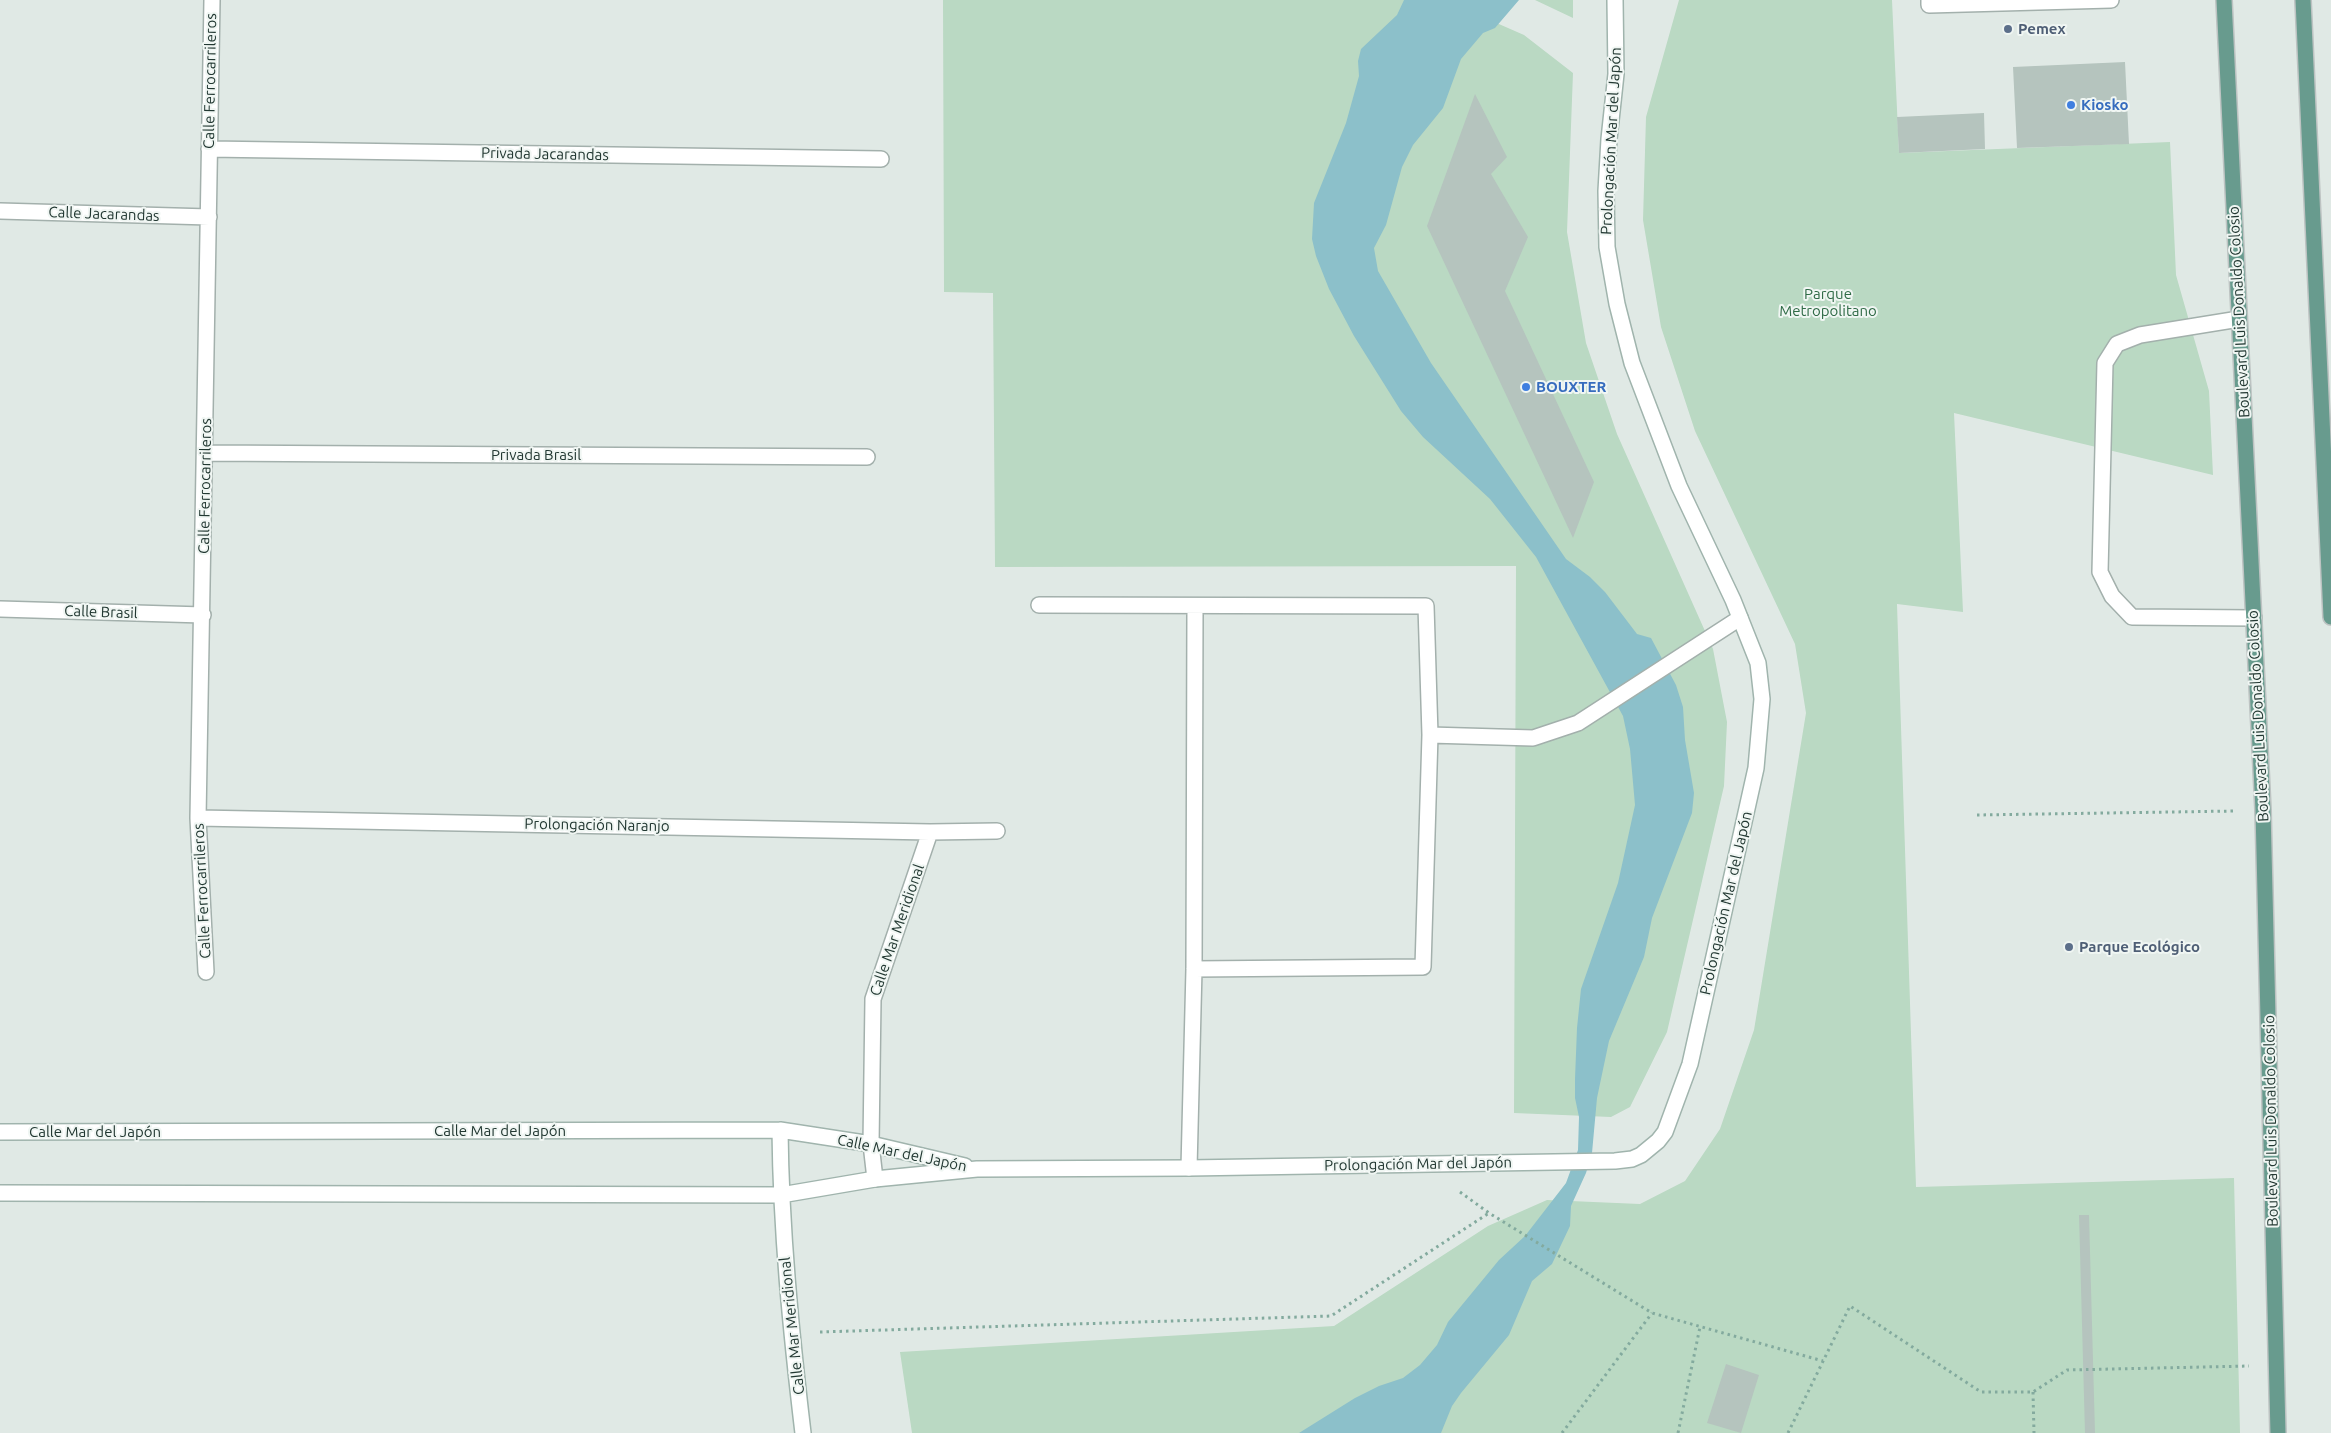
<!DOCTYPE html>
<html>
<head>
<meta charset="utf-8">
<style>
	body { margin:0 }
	canvas { display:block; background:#e0e9e5 }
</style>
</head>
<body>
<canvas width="2331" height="1433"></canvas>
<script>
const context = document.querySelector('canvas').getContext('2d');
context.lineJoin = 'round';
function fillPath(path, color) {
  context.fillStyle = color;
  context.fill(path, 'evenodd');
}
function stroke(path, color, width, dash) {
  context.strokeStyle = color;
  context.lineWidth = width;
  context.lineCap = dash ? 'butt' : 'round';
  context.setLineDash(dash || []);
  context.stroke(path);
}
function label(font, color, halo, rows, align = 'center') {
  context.font = font + ' Ubuntu,sans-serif';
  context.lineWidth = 4;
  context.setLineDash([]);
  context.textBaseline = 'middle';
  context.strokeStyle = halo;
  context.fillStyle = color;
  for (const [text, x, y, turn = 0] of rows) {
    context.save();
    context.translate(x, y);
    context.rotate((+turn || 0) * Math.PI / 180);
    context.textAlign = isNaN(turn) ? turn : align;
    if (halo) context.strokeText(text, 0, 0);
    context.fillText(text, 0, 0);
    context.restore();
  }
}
const green = new Path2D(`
	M943,0H1444L1524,35L1573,73L1567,232L1586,343L1617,434L1713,649L1727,722L1724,786L1667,1032L1630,1107L1611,1117L1514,1113L1516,566L995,567L993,293L944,292Z
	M1535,0H1573V18Z
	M1679,0H1892L1899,153L2170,142L2176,275L2209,391L2213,475L1954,413L1963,612L1897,604L1916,1187L2234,1178L2240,1433H912L900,1352L1334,1326L1488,1226L1547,1200L1640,1204L1685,1181L1720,1129L1754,1030L1806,713L1795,644L1695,431L1661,327L1643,220L1646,117Z`);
const water = new Path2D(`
	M1404,0H1519L1495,28L1483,33L1461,59L1443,108L1413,145L1402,167L1386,225L1374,248L1378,271L1431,363L1566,559L1590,577L1605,592L1637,634L1651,638L1676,685L1683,707L1685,740L1694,793L1692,813L1652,918L1644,957L1609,1041L1597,1098L1592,1153L1586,1173L1571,1206L1570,1226L1552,1264L1532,1281L1509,1335L1461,1393L1452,1406L1441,1433H1299L1355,1398L1379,1386L1403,1378L1420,1365L1437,1345L1448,1322L1499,1260L1525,1236L1566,1183L1578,1150L1579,1117L1575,1098V1079L1577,1028L1581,989L1618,883L1635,805L1630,749L1623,716L1536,557L1490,499L1423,437L1401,411L1354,336L1329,289L1316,256L1312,239L1314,203L1346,123L1359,76L1358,61L1361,49L1397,15Z`);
const building = new Path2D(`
	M2125,62L2129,144L2017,148L2013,67Z
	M1475,94L1507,157L1491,174L1528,237L1505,291L1594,482L1573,538L1427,226Z
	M1984,113L1985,149L1899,153L1897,117Z
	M2079,1215H2089L2095,1433H2085Z
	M1726,1364L1759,1375L1741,1433L1707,1423Z`);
const path = new Path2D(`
	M1977,815L2235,811
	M1460,1192L1489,1213L1652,1313L1823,1361
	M820,1332L1331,1316L1489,1213
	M2033,1392L2034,1433
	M1562,1433L1652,1313
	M1678,1433L1700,1327
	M1788,1433L1850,1306L1981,1392H2033L2067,1370L2249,1366`);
const lane = new Path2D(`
	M1929,0V5L2111,0
	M2239,319L2140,335L2117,344L2105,363L2100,572L2112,596L2132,617L2254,618`);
const street = new Path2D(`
	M209,149L881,159
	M0,211L209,217
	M205,453L867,457
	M1039,605L1426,606L1430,735L1423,967L1194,969
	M0,609L203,615
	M1430,735L1533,738L1578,723L1740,618
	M198,818L930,832L997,831
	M206,972L198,818L212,0
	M1189,1168L1194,969L1195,606
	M875,1179L871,1144L873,999L930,832`);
const secondary = new Path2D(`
	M780,1130C781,1231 791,1332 803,1433
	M0,1132L780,1130L871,1144L965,1166
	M0,1193L781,1195L875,1179L977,1169L1189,1168L1615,1161L1632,1159L1641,1155L1658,1141L1665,1132L1690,1064L1756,768L1762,699L1758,663L1733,600L1679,486L1632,363L1617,304L1607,247L1606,191L1609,139L1616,74L1615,0`);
const primary = new Path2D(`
	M2224,0L2263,810L2278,1433
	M2303,0L2331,617`);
const markers = [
	[2008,29,5,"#5c6f8a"],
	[2071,105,5,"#3f7fe0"],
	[1526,387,5,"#3f7fe0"],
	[2069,947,5,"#5c6f8a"]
];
const serviceNames = [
	["Pemex",2018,29],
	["Parque Ecológico",2079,947]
];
const streetNames = [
	["Calle Ferrocarrileros",210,81,-89],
	["Prolongación Mar del Japón",1611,141,-87],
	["Privada Jacarandas",545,154,1],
	["Calle Jacarandas",104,214,2],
	["Boulevard Luis Donaldo Colosio",2239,312,-93],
	["Privada Brasil",536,455],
	["Calle Ferrocarrileros",205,486,-89],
	["Calle Brasil",101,612,2],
	["Boulevard Luis Donaldo Colosio",2258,716,-93],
	["Prolongación Naranjo",597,825,1],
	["Calle Ferrocarrileros",202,891,-93],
	["Prolongación Mar del Japón",1726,903,-77],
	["Calle Mar Meridional",897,930,-71],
	["Boulevard Luis Donaldo Colosio",2271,1121,-91],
	["Calle Mar del Japón",500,1131],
	["Calle Mar del Japón",95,1132],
	["Calle Mar del Japón",902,1153,12],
	["Prolongación Mar del Japón",1418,1164,-1],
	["Calle Mar Meridional",792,1326,-96]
];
const shopNames = [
	["Kiosko",2081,105],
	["BOUXTER",1536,387]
];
const parkNames = [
	["Parque",1828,294],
	["Metropolitano",1828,311]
];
fillPath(green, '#bad9c3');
fillPath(water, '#8cc0ca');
fillPath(building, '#b5c4be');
stroke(lane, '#a3b0ac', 18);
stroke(street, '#a3b0ac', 18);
stroke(secondary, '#a0b4ad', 18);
stroke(primary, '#bdc3c2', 18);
stroke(path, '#83aa9e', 3, [2.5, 4]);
stroke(lane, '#fff', 15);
stroke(street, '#fff', 15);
stroke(secondary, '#fff', 15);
stroke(primary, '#689b8e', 15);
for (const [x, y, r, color] of markers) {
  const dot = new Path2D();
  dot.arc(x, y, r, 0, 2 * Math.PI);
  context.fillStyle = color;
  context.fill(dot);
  stroke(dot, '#f0f6f3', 2);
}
label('bold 15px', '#4e5e75', '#f0f6f3', serviceNames, 'left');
label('15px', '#223832', '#f0f6f3', streetNames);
label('bold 15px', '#366cbe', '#f0f6f3', shopNames, 'left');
label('15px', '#306b47', '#f0f6f3', parkNames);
</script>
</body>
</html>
